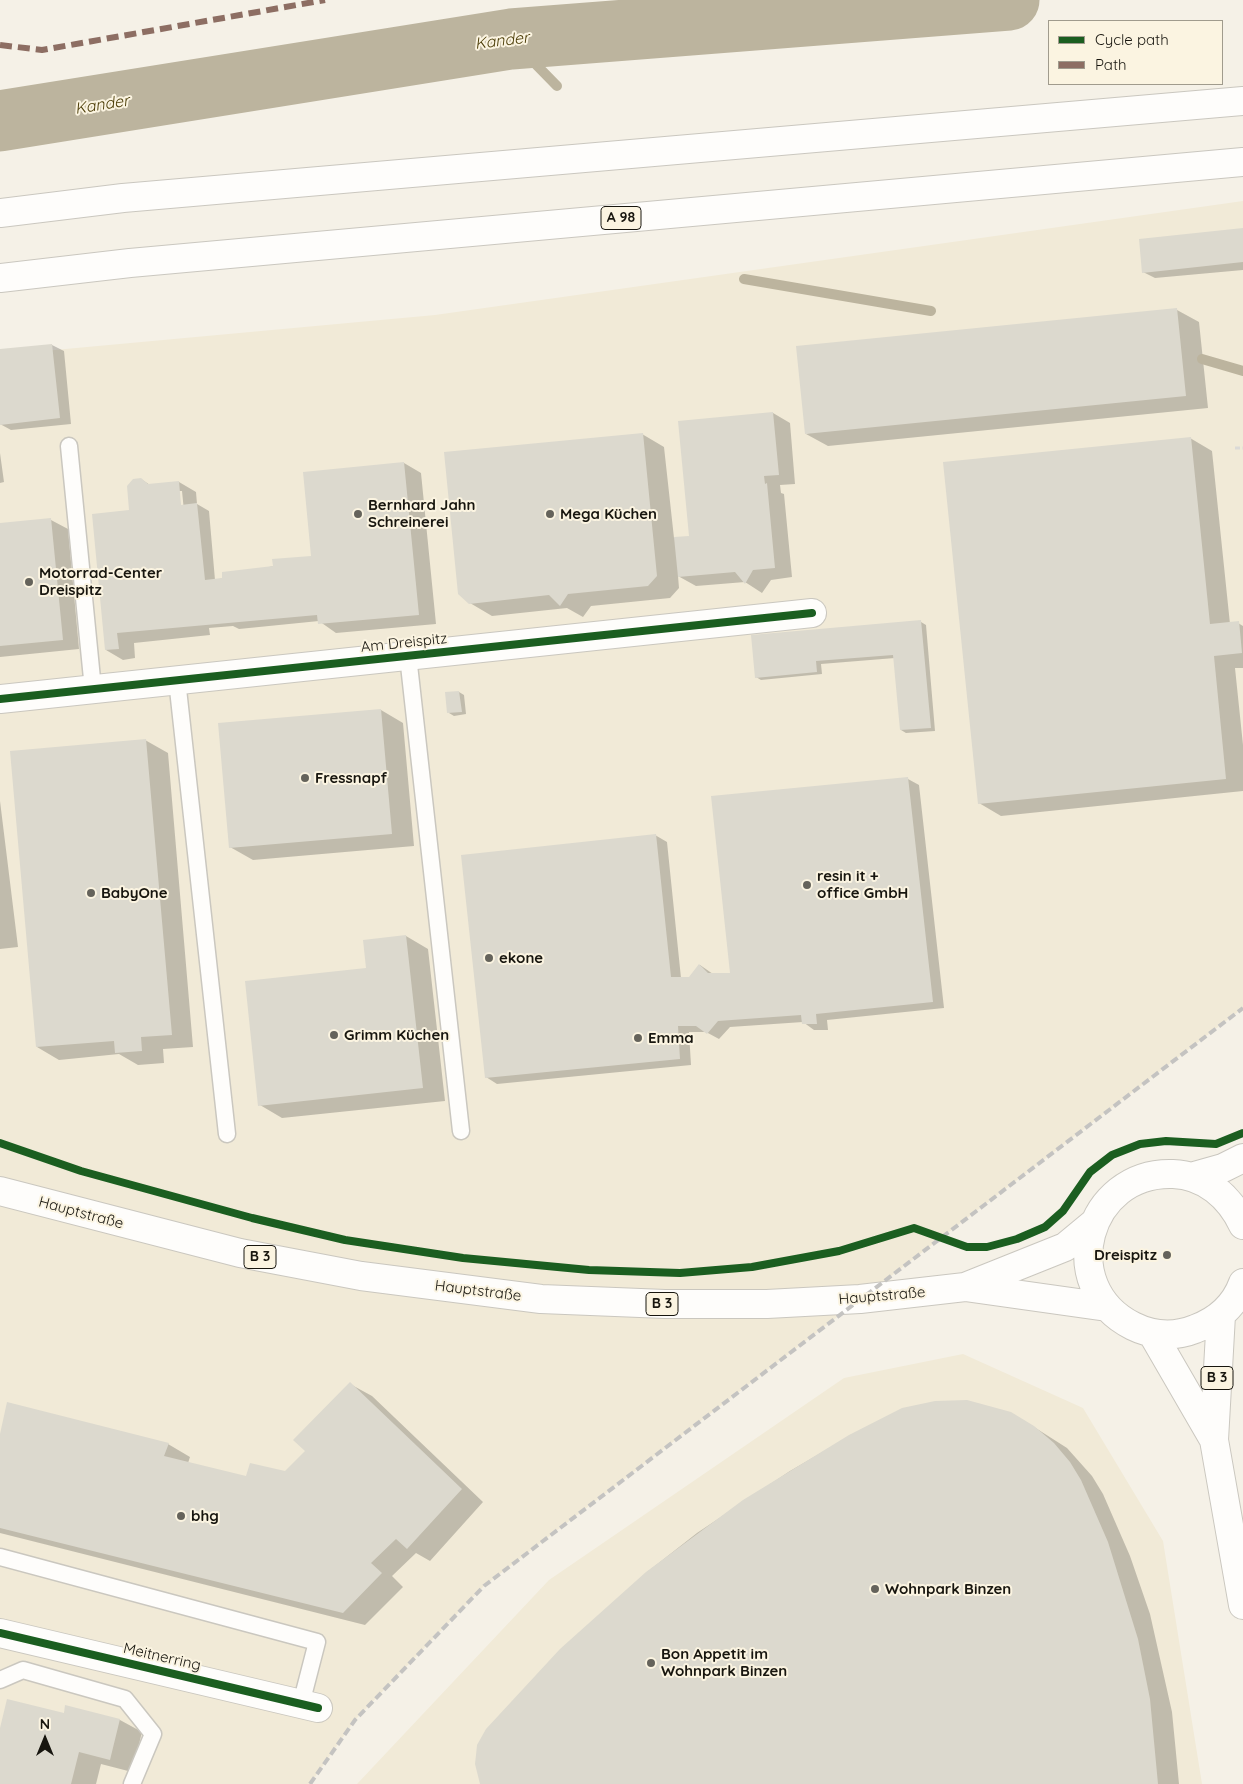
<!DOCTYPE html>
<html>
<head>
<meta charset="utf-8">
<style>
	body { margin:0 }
	#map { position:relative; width:1243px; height:1784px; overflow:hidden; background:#f5f1e7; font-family:Quicksand,sans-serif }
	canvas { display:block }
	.legend { position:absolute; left:1048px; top:20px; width:175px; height:65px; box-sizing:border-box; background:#fbf4e1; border:1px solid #a09b8d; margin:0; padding:6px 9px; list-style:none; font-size:15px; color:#18160f }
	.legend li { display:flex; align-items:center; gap:10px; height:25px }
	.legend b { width:25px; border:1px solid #a09b8d }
	.north { position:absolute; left:20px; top:1714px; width:50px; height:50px; -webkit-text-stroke:4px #fbf4e1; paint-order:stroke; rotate:0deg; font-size:14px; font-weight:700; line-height:20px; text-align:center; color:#18160f }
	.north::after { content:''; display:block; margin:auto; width:18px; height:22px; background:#18160f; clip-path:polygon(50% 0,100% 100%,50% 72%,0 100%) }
</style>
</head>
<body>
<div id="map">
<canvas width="1243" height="1784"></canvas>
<ul class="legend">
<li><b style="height:6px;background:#1b5e20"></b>Cycle path</li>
<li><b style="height:6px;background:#8d6e63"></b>Path</li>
</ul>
<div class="north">N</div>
</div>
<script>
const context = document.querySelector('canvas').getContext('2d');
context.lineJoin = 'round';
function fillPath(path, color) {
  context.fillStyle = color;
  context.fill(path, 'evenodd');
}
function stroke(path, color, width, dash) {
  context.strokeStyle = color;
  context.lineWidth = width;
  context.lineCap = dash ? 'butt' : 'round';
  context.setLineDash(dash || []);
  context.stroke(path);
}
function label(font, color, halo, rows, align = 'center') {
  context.font = font + ' Quicksand,sans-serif';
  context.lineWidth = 4;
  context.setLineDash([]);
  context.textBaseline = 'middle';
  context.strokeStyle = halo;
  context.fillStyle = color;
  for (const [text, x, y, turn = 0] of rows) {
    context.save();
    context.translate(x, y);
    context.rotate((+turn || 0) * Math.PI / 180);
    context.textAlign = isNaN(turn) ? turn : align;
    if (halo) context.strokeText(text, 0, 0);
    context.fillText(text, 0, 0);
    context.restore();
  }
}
const built = new Path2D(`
	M1243,201V1008L484,1586L355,1720L310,1784H0V355L435,315Z
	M963,1354L1083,1408L1163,1541L1202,1784H357L549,1580L844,1378Z`);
const shadow = new Path2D(`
	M1243,229V270L1155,278L1143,272Z
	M1177,310L1199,322L1208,408L828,446L806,434Z
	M52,345L64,351L71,424L11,430L0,424V351Z
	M773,413L790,423L795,484L780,485L781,493L784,494L792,577L771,580L762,593L745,582L696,586L678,576L679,588L670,598L591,606L583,617L567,608L492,616L470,603L642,434L664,447L674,538L690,537Z
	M1190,438L1212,451L1230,624L1238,623L1243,626V668H1235L1243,745V791L1001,816L979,803Z
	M0,453L4,482L0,483Z
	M404,463L421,473L436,624L336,633L319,621L239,629L233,626L209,628L210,635L134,643L135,658L123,660L106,650L131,511L141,479L150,485L179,482L196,492L197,504L209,511L215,580L311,557ZM179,491H182L184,511H181Z
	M51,520L68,529L79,649L0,657V524Z
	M921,622L926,625L935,731L906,733L901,730L895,658L821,664L822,674L761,680L756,677Z
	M459,692L464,695L466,714L454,716L449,713Z
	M381,710L403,723L414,846L253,860L230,847Z
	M145,740L168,753L193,1047L163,1049L164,1063L138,1065L119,1054L59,1060L37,1047Z
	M908,779L919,785L944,1008L827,1020L828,1030H814L803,1022L730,1027L719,1039L706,1032H689L691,1065L497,1084L486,1077L655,835L667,842L681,978H689L700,965L713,974H731Z
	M0,801L18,947L0,949Z
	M406,936L428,949L445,1101L282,1118L260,1105L368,969L365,941Z
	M350,1384L372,1396L483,1502L430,1561L416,1553L392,1576L403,1587L365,1625L0,1533V1440L168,1444L190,1457L188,1463L247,1477L285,1473L307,1451Z
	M1034,1427L1067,1448L1092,1476L1103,1494L1130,1556L1150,1614L1172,1712L1179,1784H482L646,1573L697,1533L790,1471L850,1436Z
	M66,1707L120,1720L142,1732L132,1772L101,1764L96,1784H0V1734L64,1715Z`);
const stream = new Path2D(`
	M511,39L557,86
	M744,279L931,311
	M1202,359L1243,371`);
const river = new Path2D(`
	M0,121L511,39L1009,0`);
const building = new Path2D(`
	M1243,228V262L1142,273L1139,239Z
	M1177,308L1186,396L805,434L796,346Z
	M52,344L60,418L0,425V349Z
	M773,412L779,475L764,476L765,484L767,483L775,568L753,570L745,584L735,572L678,577L674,537L689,536L678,421Z
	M643,433L657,576L648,586L568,594L560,606L549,595L469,604L458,594L444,452Z
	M1191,437L1210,624L1239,621L1242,653L1214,656L1226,779L978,804L943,462Z
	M404,462L419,615L318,624L317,615L117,633L119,649L105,650L92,514L129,510L127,486L133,479L141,478L148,484L179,481L181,505L197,503L205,580L222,578V572L273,566L272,559L311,556L303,472Z
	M51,518L63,640L0,646V523Z
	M921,620L931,728L900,730L893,655L816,661L817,672L755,678L751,635Z
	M459,691L462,712L447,713L445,692Z
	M381,709L392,834L229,848L218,723Z
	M146,739L172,1035L141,1037L142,1051L115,1053L114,1041L36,1047L10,751Z
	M908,777L933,1002L816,1014L817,1024H802L801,1015L718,1021L707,1034L696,1026H678L680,1059L485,1078L461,855L656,834L671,977H689L699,964L708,973H730L711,796Z
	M406,935L423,1088L258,1106L245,981L366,968L363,940Z
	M350,1382L462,1489L407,1549L396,1539L371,1563L382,1573L343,1613L0,1528V1434L7,1402L169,1443L164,1456L246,1476L250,1463L285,1471L305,1451L293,1440Z
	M967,1400L1011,1412L1034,1426L1054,1443L1070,1462L1081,1480L1108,1542L1138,1639L1150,1699L1158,1784H480L475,1764L476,1755L477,1745L486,1729L560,1649L646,1572L743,1500L849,1435L902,1408L935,1401Z
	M7,1699L64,1713L65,1705L120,1719L110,1760L79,1752L71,1784H0V1728Z`);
const path = new Path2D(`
	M1235,448H1243`);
const lane = new Path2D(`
	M69,446L93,689
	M408,656L461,1131
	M177,680L227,1134
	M0,1557L317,1642L301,1704
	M0,1680L23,1670L125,1699L153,1734L132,1784`);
const street = new Path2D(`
	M0,699L812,613
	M0,1633L318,1708`);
const primary = new Path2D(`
	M1191,1177L1223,1168L1243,1158
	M0,1191L240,1253L361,1276L541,1299L665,1304H767L860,1299L965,1287L1107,1307
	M1243,1225C1230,1197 1205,1175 1173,1174C1086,1171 1055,1287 1133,1326C1153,1336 1175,1337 1195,1329C1217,1321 1235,1305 1243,1283
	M965,1287L1065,1247L1094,1223
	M1221,1315L1214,1440L1243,1605
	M1152,1333L1214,1440`);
const highway = new Path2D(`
	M0,213L123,198L1243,101
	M0,278L130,263L1243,162`);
const rail = new Path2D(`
	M310,1784L355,1720L484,1586L1243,1008`);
const quiet = new Path2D(`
	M0,45L42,50L325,0`);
const cycleway = new Path2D(`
	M0,699L812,613
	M0,1143L81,1171L252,1218L345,1240L463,1258L589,1270L680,1273L752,1267L839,1251L914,1228L967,1247H987L1017,1239L1045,1227L1063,1211L1090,1172L1112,1155L1140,1144L1166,1141L1216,1144L1243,1133
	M0,1633L318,1708`);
const markers = [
	[358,514,5,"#65635b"],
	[550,514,5,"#65635b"],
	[29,582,5,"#65635b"],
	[305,778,5,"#65635b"],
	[807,885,5,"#65635b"],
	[91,893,5,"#65635b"],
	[489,958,5,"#65635b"],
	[334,1035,5,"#65635b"],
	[638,1038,5,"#65635b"],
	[1167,1255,5,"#65635b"],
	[181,1516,5,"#65635b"],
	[875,1589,5,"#65635b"],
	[651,1663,5,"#65635b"]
];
const shields = [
	[621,218,40],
	[260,1257,32],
	[662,1304,32],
	[1217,1378,32]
];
const shieldNames = [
	["A 98",621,218],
	["B 3",260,1257],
	["B 3",662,1304],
	["B 3",1217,1378]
];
const poiNames = [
	["Bernhard Jahn",368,505],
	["Schreinerei",368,522],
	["Mega Küchen",560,514],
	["Motorrad-Center",39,573],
	["Dreispitz",39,590],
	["Fressnapf",315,778],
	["resin it +",817,876],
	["office GmbH",817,893],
	["BabyOne",101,893],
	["ekone",499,958],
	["Grimm Küchen",344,1035],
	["Emma",648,1038],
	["Dreispitz",1157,1255,"right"],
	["bhg",191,1516],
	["Wohnpark Binzen",885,1589],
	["Bon Appetit im",661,1654],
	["Wohnpark Binzen",661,1671]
];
const streetNames = [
	["Am Dreispitz",404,643,-6],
	["Hauptstraße",81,1213,15],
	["Hauptstraße",478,1291,7],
	["Hauptstraße",882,1296,-5],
	["Meitnerring",162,1657,13]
];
const waterNames = [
	["Kander",502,41,-7],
	["Kander",102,105,-9]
];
fillPath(built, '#f1ead7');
fillPath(shadow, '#0003');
stroke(stream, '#bcb49e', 10);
stroke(river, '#bcb49e', 61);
fillPath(building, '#dcd9ce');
stroke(lane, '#cac7bf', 19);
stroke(street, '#cac7bf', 30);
stroke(primary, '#cac7bf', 30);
stroke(highway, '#cac7bf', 30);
stroke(path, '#dbdad7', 3, [5, 2.5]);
stroke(lane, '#fefdfb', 16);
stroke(street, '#fefdfb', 28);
stroke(primary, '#fefdfb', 28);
stroke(highway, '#fefdfb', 28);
stroke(rail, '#c4c3c1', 4, [8, 4]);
stroke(quiet, '#8d6e63', 6, [12, 6]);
stroke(cycleway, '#1b5e20', 8);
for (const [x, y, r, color] of markers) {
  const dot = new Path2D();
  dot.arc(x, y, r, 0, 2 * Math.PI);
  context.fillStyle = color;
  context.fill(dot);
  stroke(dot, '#fbf4e1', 2);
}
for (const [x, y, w] of shields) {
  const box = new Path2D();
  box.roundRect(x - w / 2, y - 11.5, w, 23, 4);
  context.fillStyle = '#fbf4e1';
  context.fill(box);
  stroke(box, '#18160f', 1);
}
label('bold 14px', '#18160f', null, shieldNames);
label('bold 15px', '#18160f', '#fbf4e1', poiNames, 'left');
label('15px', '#18160f', '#fbf4e1', streetNames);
label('italic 16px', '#4a3b05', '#fbf4e1', waterNames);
</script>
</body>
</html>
